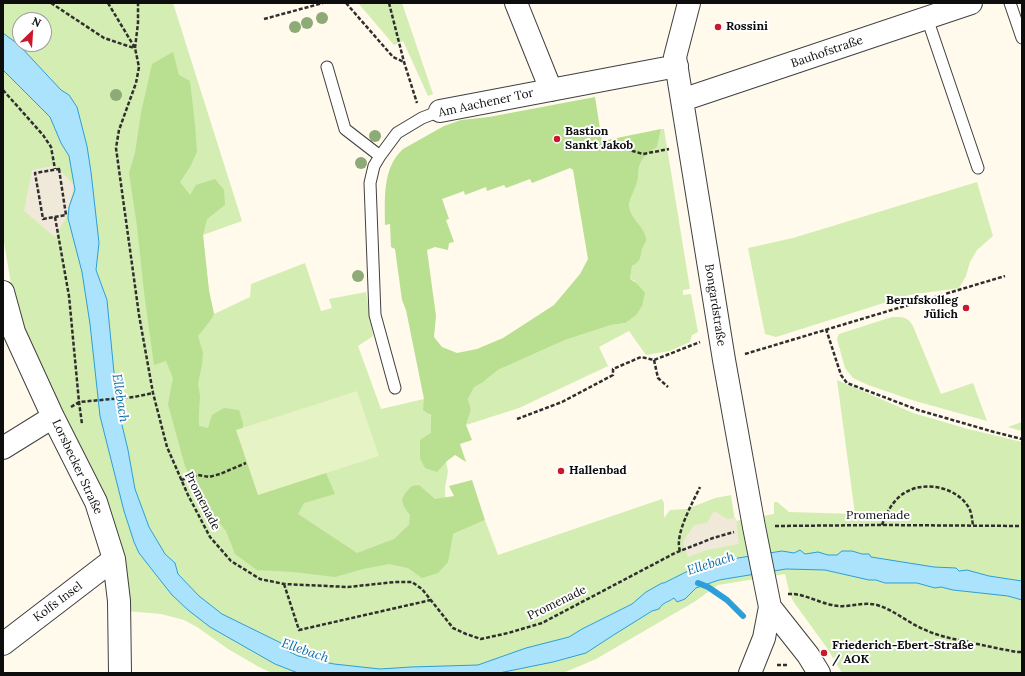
<!DOCTYPE html>
<html>
<head>
<meta charset="utf-8">
<style>
	body { margin:0 }
	#map { position:relative; width:1025px; height:676px; overflow:hidden; background:#fffaec; font-family:Lora,serif }
	canvas { display:block }
	.frame { position:absolute; inset:0; border:4px solid #0d0d0d; pointer-events:none }
	.north { position:absolute; left:12px; top:12px; width:40px; height:40px; box-sizing:border-box; background:#fff; border:1px solid #9e9e9e; border-radius:50%; rotate:25deg; font-size:11px; font-weight:700; line-height:16px; text-align:center; color:#0d0d0d }
	.north::after { content:''; display:block; margin:auto; width:14px; height:18px; background:#c9182c; clip-path:polygon(50% 0,100% 100%,50% 72%,0 100%) }
</style>
</head>
<body>
<div id="map">
<canvas width="1025" height="676"></canvas>
<div class="frame"></div>
<div class="north">N</div>
</div>
<script>
const context = document.querySelector('canvas').getContext('2d');
context.lineJoin = 'round';
function fillPath(path, color) {
  context.fillStyle = color;
  context.fill(path, 'evenodd');
}
function stroke(path, color, width, dash) {
  context.strokeStyle = color;
  context.lineWidth = width;
  context.lineCap = dash ? 'butt' : 'round';
  context.setLineDash(dash || []);
  context.stroke(path);
}
function label(font, color, halo, rows, align = 'center') {
  context.font = font + ' Lora,serif';
  context.lineWidth = 4;
  context.setLineDash([]);
  context.textBaseline = 'middle';
  context.strokeStyle = halo;
  context.fillStyle = color;
  for (const [text, x, y, turn = 0] of rows) {
    context.save();
    context.translate(x, y);
    context.rotate((+turn || 0) * Math.PI / 180);
    context.textAlign = isNaN(turn) ? turn : align;
    if (halo) context.strokeText(text, 0, 0);
    context.fillText(text, 0, 0);
    context.restore();
  }
}
const green = new Path2D(`
	M3,3H173L242,221L203,235L209,291L214,314L250,297L251,284L305,263L321,311L332,308L329,299L366,292L373,336L358,346L381,409L424,399L443,449L448,471L445,488L446,515L453,534L485,520L498,555L662,499L664,503V518L670,510L687,509L715,498L731,495L735,521L774,514V502H777L789,512L855,514L837,380L913,413L968,429L1022,442V673H842L827,648L793,601L789,591L785,574L718,585L694,602L596,659L563,673H272L259,667L228,649L197,627L184,620L161,614L127,611L19,320L11,284L3,236ZM20,20H44V44H20Z
	M358,3H402L433,94L428,96L403,41L394,45Z
	M661,129H664L690,289L683,290V295L691,294L698,332L692,335L690,342L670,351L646,355L629,331L599,347L608,366L519,408L466,425L471,410L468,400L473,387L482,383L498,370L565,340L611,325L625,323L635,281L630,279L632,266C641,261 640,259 642,249C643,246 645,243 646,241C648,229 628,219 629,205C629,200 636,188 637,182C639,177 638,172 639,167C642,157 649,152 657,147Z
	M977,182L993,236L977,250L970,262L966,276L959,288L909,295L776,337L765,334L748,248L793,238Z
	M892,317C903,317 907,316 913,326L941,394L973,383L987,421L915,401L868,385L853,378L845,368L837,339L839,334Z
	M1022,422V431L1008,427Z`);
const forest = new Path2D(`
	M173,52L179,75L190,81L195,125L197,152L190,167L180,182L190,195L196,185L215,179L224,190L225,205L207,219L203,235L209,291L214,314L210,321L198,336L203,353L202,364L198,384L200,396L199,413V426L208,428L212,415L224,408L239,410L243,423V433L281,481L326,473L335,494L304,503L298,514L357,553L394,539L409,525L410,515C400,501 399,499 412,486L419,485L435,499L454,496L449,486L472,480L485,520L453,534L448,562L438,573L422,578L408,568L389,564L363,569L335,577L294,572L257,570L235,554L226,531L202,501L185,466L168,404L173,378L166,361L154,365L144,292L137,226L129,173L135,153L141,113L152,64Z
	M595,97L602,141L661,129L657,147C649,152 642,157 639,167C638,172 639,177 637,182C636,188 629,200 629,205C629,219 648,229 646,241C645,244 643,246 642,249C640,259 641,261 632,266L630,279C637,283 640,287 645,293L642,306L636,315L625,323L611,325L565,340L498,370L482,383L474,387L468,399L471,410L466,425L472,440L460,444L466,462L455,455L447,461L437,472L425,468L420,458V440L431,433V415L423,410L424,399L406,310L402,300L395,249L391,247L390,224L385,225C385,199 382,168 403,149L444,126L461,120L489,117ZM570,168L573,170L588,259L580,274L554,305L503,338L477,349L457,353L442,347L434,337L436,316L427,250L435,247L448,250L449,243L454,242L446,220L449,219L442,199L464,191L465,195L486,187L487,191L504,185L506,188L530,179L532,183Z`);
const pitch = new Path2D(`
	M357,391L379,456L258,495L236,430Z`);
const plaza = new Path2D(`
	M52,166L58,168L74,185L66,218L55,237L24,211L32,170Z
	M714,511L727,519L736,518L739,544L707,550L688,557L683,542L694,525L707,523Z`);
const water = new Path2D(`
	M3,33L19,45L61,90L69,95L77,107L87,146L91,172L99,243L96,270L107,300L117,404L128,450L135,489L149,527L165,554L175,563L178,574L199,596L222,614L281,643L282,648L298,656L334,664L380,669L411,667L478,665L526,648L569,637L582,629L632,604L646,592L662,583H664L694,568L712,562L722,564L738,558L782,551L794,553L800,550L805,554L818,552L828,555H837L842,551H852L862,554H869L871,557L934,567L956,568L959,571L967,570L989,576L1022,581V600L1008,596L953,590L941,587L935,588L917,583H885L876,580H869L825,570L786,569L719,580L696,588L685,599L677,602L674,598C667,603 663,602 659,609L652,611L612,636L586,653L553,662L499,673H298L275,664L210,627L188,610L172,595L157,576L139,553L134,542L124,511L100,416L90,324L82,272L68,218L69,207L75,190L69,156L61,143L50,117L3,70Z`);
const stream = new Path2D(`
	M698,583L708,587L727,600L743,616`);
const path = new Path2D(`
	M51,3L104,38L134,48
	M108,3L135,48L139,67L136,83L119,130L116,148L139,315L153,393L167,447L188,495L210,537L231,561L260,579L284,584L348,587L395,582H412L422,589L453,628L466,634L481,639L508,633L542,623L675,553L713,538L734,532
	M346,3L393,57L404,62
	M389,3L404,62L417,103
	M264,19L323,3
	M135,48L138,23V3
	M3,90L43,135L51,147L55,169
	M626,149L643,154L669,149
	M59,169L66,215L43,219L35,173Z
	M55,217L69,296L79,402L82,424
	M826,329L841,375L847,383L918,410L994,432L1022,439
	M745,354L1005,276
	M654,360L658,378L668,387
	M71,407L79,402L134,397L153,393
	M517,419L562,402L613,375V369L641,357L654,360L700,342
	M181,480L198,475L209,477L220,474L246,463
	M882,525C887,511 895,497 908,491C927,481 958,488 969,508C972,514 972,519 973,526
	M775,526L882,525L1022,526
	M680,551C674,535 693,502 700,487
	M284,584L299,630L431,600
	M788,594C803,593 817,602 832,605C848,609 862,601 877,605C894,610 907,622 923,629C938,636 953,639 969,642C985,646 1001,649 1017,652H1022
	M777,665H788`);
const lane = new Path2D(`
	M1010,3L1022,38
	M927,18L978,168
	M327,67L345,129L380,156
	M395,388L375,315L370,183L374,166L380,156L397,133L422,118L440,111`);
const street = new Path2D(`
	M516,3L551,90
	M689,3L675,57L724,360L754,527L770,607L764,638L750,673
	M682,100L971,3
	M440,111L677,66
	M3,292L14,332L53,417L96,502L114,559L119,601L120,673
	M3,448L53,417
	M770,607L808,655L819,673
	M3,644L114,559`);
const trees = [
	[322,18],
	[307,23],
	[295,27],
	[116,95],
	[375,136],
	[361,163],
	[358,276]
];
const markers = [
	[718,27,4,"#c9182c"],
	[557,139,4,"#c9182c"],
	[966,308,4,"#c9182c"],
	[561,471,4,"#c9182c"],
	[824,653,4,"#c9182c"]
];
const poiNames = [
	["Rossini",726,27],
	["Bastion",565,132],
	["Sankt Jakob",565,146],
	["Berufskolleg",958,301,"right"],
	["Jülich",958,315,"right"],
	["Hallenbad",569,471],
	["Friederich-Ebert-Straße",832,646],
	["/ AOK",832,660]
];
const streetNames = [
	["Bauhofstraße",827,52,-19],
	["Am Aachener Tor",486,103,-12],
	["Bongardstraße",715,305,81],
	["Lorsbecker Straße",77,467,65],
	["Promenade",202,501,63],
	["Promenade",878,516],
	["Kolfs Insel",58,602,-37],
	["Promenade",557,603,-26]
];
const waterNames = [
	["Ellebach",120,398,81],
	["Ellebach",711,564,-18],
	["Ellebach",305,651,19]
];
fillPath(green, '#d4edb2');
fillPath(forest, '#b9df90');
fillPath(pitch, '#e6f3c5');
fillPath(plaza, '#f0e9da');
fillPath(water, '#abe3fc');
stroke(water, '#2c9fd9', 1);
stroke(stream, '#2c9fd9', 6);
stroke(lane, '#404040', 13);
stroke(street, '#404040', 24);
stroke(path, '#2f2f2f', 2.5, [4, 2]);
stroke(lane, '#fff', 11);
stroke(street, '#fff', 22);
context.fillStyle = '#8cab77';
for (const [x, y] of trees) {
  context.beginPath();
  context.arc(x, y, 6, 0, 2 * Math.PI);
  context.fill();
}
for (const [x, y, r, color] of markers) {
  const dot = new Path2D();
  dot.arc(x, y, r, 0, 2 * Math.PI);
  context.fillStyle = color;
  context.fill(dot);
  stroke(dot, '#fff', 1.5);
}
label('bold 12px', '#0d0d0d', '#fff', poiNames, 'left');
label('12px', '#0d0d0d', '#fff', streetNames);
label('italic 13px', '#0b6ea9', '#fff', waterNames);
</script>
</body>
</html>
